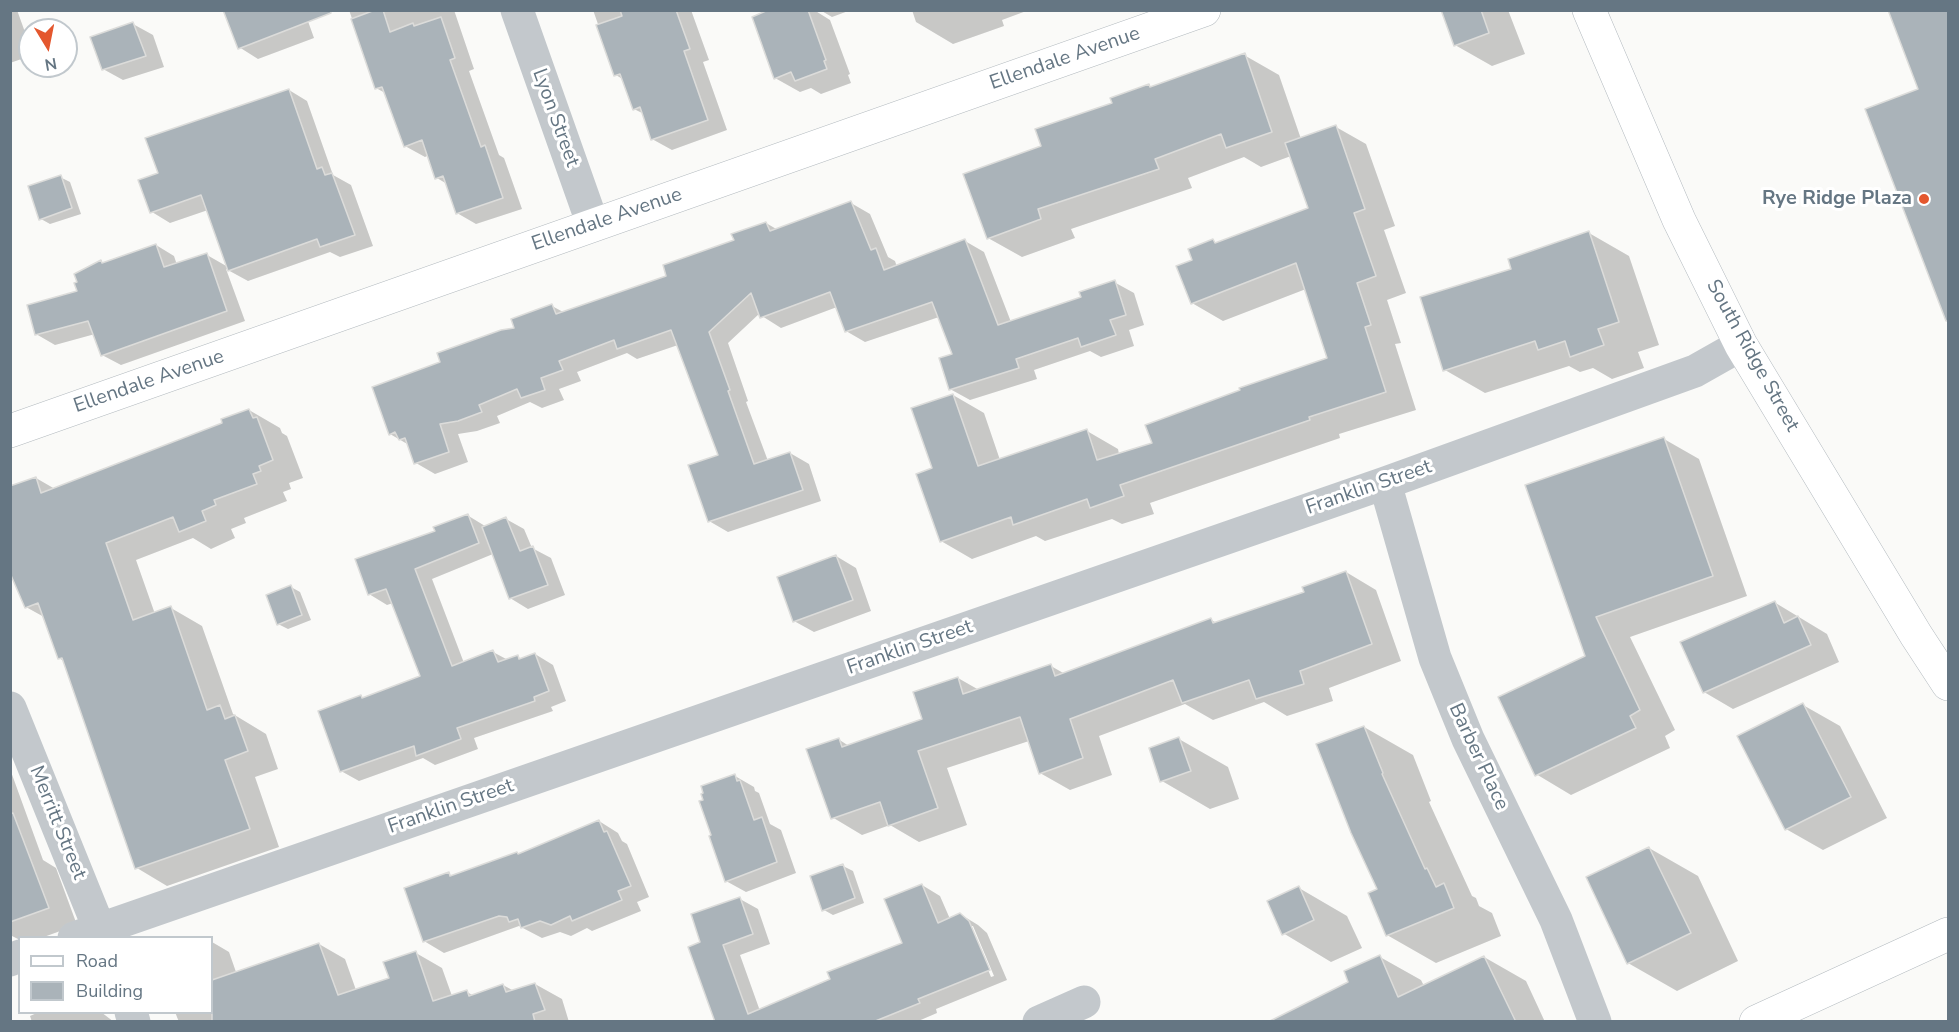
<!DOCTYPE html>
<html>
<head>
<meta charset="utf-8">
<style>
	body { margin:0 }
	#map { position:relative; width:1959px; height:1032px; overflow:hidden; background:#fafaf8; font-family:"Nunito Sans",sans-serif }
	canvas { display:block }
	.frame { position:absolute; inset:0; border:12px solid #657683; pointer-events:none }
	.legend { position:absolute; left:18px; top:936px; width:195px; height:78px; box-sizing:border-box; background:#fff; border:2px solid #c1c8cd; margin:0; padding:8px 10px; list-style:none; font-size:18px; color:#657683 }
	.legend li { display:flex; align-items:center; gap:12px; height:30px }
	.legend b { width:30px; border:2px solid #c1c8cd }
	.north { position:absolute; left:18px; top:18px; width:60px; height:60px; box-sizing:border-box; background:#fff; border:2px solid #c1c8cd; border-radius:50%; rotate:170deg; font-size:16px; font-weight:700; line-height:24px; text-align:center; color:#657683 }
	.north::after { content:''; display:block; margin:auto; width:21px; height:27px; background:#e4572e; clip-path:polygon(50% 0,100% 100%,50% 72%,0 100%) }
</style>
</head>
<body>
<div id="map">
<canvas width="1959" height="1032"></canvas>
<div class="frame"></div>
<ul class="legend">
<li><b style="height:8px;background:#fff"></b>Road</li>
<li><b style="height:16px;background:#aab3b9"></b>Building</li>
</ul>
<div class="north">N</div>
</div>
<script>
const context = document.querySelector('canvas').getContext('2d');
context.lineJoin = 'round';
function fillPath(path, color) {
  context.fillStyle = color;
  context.fill(path, 'evenodd');
}
function stroke(path, color, width, dash) {
  context.strokeStyle = color;
  context.lineWidth = width;
  context.lineCap = dash ? 'butt' : 'round';
  context.setLineDash(dash || []);
  context.stroke(path);
}
function label(font, color, halo, rows, align = 'center') {
  context.font = font + ' "Nunito Sans",sans-serif';
  context.lineWidth = 6;
  context.setLineDash([]);
  context.textBaseline = 'middle';
  context.strokeStyle = halo;
  context.fillStyle = color;
  for (const [text, x, y, turn = 0] of rows) {
    context.save();
    context.translate(x, y);
    context.rotate((+turn || 0) * Math.PI / 180);
    context.textAlign = isNaN(turn) ? turn : align;
    if (halo) context.strokeText(text, 0, 0);
    context.fillText(text, 0, 0);
    context.restore();
  }
}
const shadow = new Path2D(`
	M10,10H17L30,46V56L10,63Z
	M304,10L314,38L258,59L239,47Z
	M349,10H454L474,69L469,71L499,155L504,158L522,209L476,224L457,213L447,184L437,178L429,155L425,157L405,146L387,94L376,88Z
	M593,10H691L709,60L703,62L727,130L672,150L652,139L644,114L634,109L624,80L616,75Z
	M773,10H814L830,20L850,74L848,75L851,83L821,94L811,88L800,92L775,78Z
	M820,10H851L832,17Z
	M912,10H1029L1002,20L1004,26L953,44L916,22Z
	M1442,10H1508L1525,54L1492,66L1455,45Z
	M1890,10H1948V300L1937,293L1920,89Z
	M133,24L153,35L164,67L123,80L103,69Z
	M1244,55L1279,75L1301,139L1336,127L1366,144L1395,226L1384,230L1406,293L1387,300L1401,343L1395,344L1416,410L1339,434L1340,438L1150,503L1154,514L1122,524L1112,519L1045,541L1036,536L972,559L941,541L934,469L953,395L984,413L1000,460L1087,431L1118,449L1119,454L1154,444L1329,359L1306,289L1223,321L1192,303L1194,261L1213,241L1218,244L1310,209L1291,156L1261,167L1244,157L1188,178L1192,188L1071,229L1075,238L1022,257L988,238L1043,147L1114,104L1149,86L1152,88Z
	M289,90L307,101L333,175L351,185L373,246L340,257L330,252L248,281L226,269L245,321L121,365L102,355L95,334L55,345L36,334L79,292L101,262L104,264L156,245L174,256L177,265L207,255L228,267L208,210L170,223L152,212L160,174Z
	M60,177L70,182L81,214L50,224L41,219Z
	M851,203L870,214L888,257L895,261L897,267L965,241L984,252L1011,322L1082,298L1114,282L1134,293L1144,325L1129,330L1134,346L1101,357L1090,351L1034,370L1037,379L970,400L950,389L954,355L939,317L865,342L846,331L837,307L781,328L762,316L760,313L728,343L748,401L746,402L768,461L790,453L809,464L821,501L728,532L709,521L720,456L678,345L637,359L627,353L577,372L581,381L559,389L564,400L542,408L530,402L497,416L500,423L477,431L458,434L468,462L435,474L416,463L409,445L390,434L442,363L516,329L552,306L565,313L668,277L766,223L778,230Z
	M1589,233L1629,256L1659,345L1638,352L1644,368L1612,379L1593,368L1580,372L1569,366L1485,393L1445,370L1513,270Z
	M249,410L280,428L282,433L287,436L303,478L289,483L291,489L283,492L287,501L244,518L246,523L231,529L235,538L211,549L193,538L136,560L155,614L171,608L202,626L233,714L266,734L278,769L255,777L279,847L167,886L137,868L65,662L59,658L44,617L26,607L36,478L55,489L224,424Z
	M1664,439L1699,459L1747,596L1630,637L1675,730L1665,736L1670,748L1571,795L1536,774L1587,657L1527,486Z
	M467,515L485,526L506,519L524,529L532,548L551,558L565,595L528,609L510,598L493,554L432,579L464,663L493,652L508,660L518,657L522,659L535,654L553,665L566,701L551,707L553,711L474,738L478,749L435,765L423,758L359,781L341,771L361,697L364,699L422,677L393,603L387,605L369,594L436,532Z
	M836,556L856,568L871,611L814,632L794,621Z
	M1346,572L1376,590L1401,661L1329,688L1333,701L1287,716L1264,702L1213,720L1185,704L1099,736L1112,775L1070,790L1040,773L1029,741L947,768L967,825L919,842L890,825L862,835L832,817L838,739L849,746L923,720L958,678L979,690L1051,666L1065,674L1211,620L1217,623L1306,593Z
	M291,587L300,592L311,620L288,629L278,624Z
	M1774,602L1827,634L1839,662L1733,709L1704,692Z
	M1803,705L1840,726L1887,818L1823,850L1786,829Z
	M1364,727L1413,755L1431,801L1429,802L1472,896L1476,898L1479,906L1492,913L1501,936L1436,963L1387,935L1379,890Z
	M1179,739L1228,767L1239,799L1210,809L1162,781Z
	M10,769L43,860L56,868L77,925L41,938H20V940L10,935Z
	M735,776L754,787L755,791L759,793L770,824L781,830L796,873L746,892L726,881L705,801V794Z
	M599,821L618,833L622,841L627,844L649,897L637,902L641,911L592,931L587,928L571,936L560,932L542,938L519,926L444,953L424,941L449,874L453,876L519,855Z
	M1649,848L1698,876L1738,961L1677,991L1628,963Z
	M843,866L853,871L864,903L833,915L824,910Z
	M922,885L940,896L950,919L960,914L978,925L987,933L1007,980L936,1009L937,1013L916,1022H717L702,943L740,899L758,909L770,944L740,955L760,1011L832,980L904,944ZM970,926H973L994,976L991,977Z
	M1299,888L1347,916L1362,948L1331,962L1283,933Z
	M212,942L229,952L236,972L319,944L345,959L356,990L391,979L416,953L442,968L452,996L467,992L474,996L503,985L514,991L535,984L562,999L569,1022H179L175,1012H212Z
	M1380,957L1421,980L1424,986L1484,957L1526,981L1545,1022H1271L1350,982Z
	M39,1012H101L114,1022H32L30,1016Z`);
const building = new Path2D(`
	M223,10H330L331,13L238,49Z
	M375,10H383L390,32L413,23L414,26L441,17L455,58L450,60L481,147L485,145L503,198L456,214L443,176L435,179L422,140L404,147L382,87L375,89L351,19Z
	M620,10H676L690,49L684,51L708,120L651,140L640,107L633,110L620,74L614,76L596,25L622,16Z
	M768,10H808L826,60L824,61L827,69L795,81L791,72L774,79L752,17Z
	M1441,10H1481L1489,33L1454,46Z
	M1888,10H1948V321H1946L1865,109L1918,89Z
	M133,22L146,56L102,70L90,37Z
	M1245,53L1272,132L1226,148L1221,134L1155,159L1159,169L1038,209L1041,219L987,239L963,174L1041,146L1035,129L1112,103L1110,98L1149,84L1150,87Z
	M289,89L317,169L322,167L325,175L332,173L355,235L320,247L317,239L228,271L201,195L150,213L138,180L158,173L145,138Z
	M1336,125L1365,209L1354,213L1376,276L1357,283L1371,325L1365,327L1386,392L1309,417L1310,420L1120,485L1124,496L1090,508L1087,499L1013,525L1011,517L940,542L916,474L932,468L911,408L953,394L978,466L1087,429L1097,460L1152,443L1145,425L1240,390L1239,388L1327,358L1296,263L1191,304L1176,266L1192,260L1188,249L1213,239L1215,243L1308,208L1285,143Z
	M61,175L72,208L39,220L28,186Z
	M851,201L871,250L876,248L884,270L965,239L998,325L1081,297L1079,292L1115,280L1126,315L1110,320L1116,335L1081,347L1078,338L1016,359L1019,368L949,390L939,358L952,354L932,302L845,332L830,292L760,318L751,293L709,332L730,390L728,391L754,464L790,452L803,490L708,522L688,465L718,455L671,330L617,349L614,340L559,361L563,370L541,378L545,390L521,398L517,389L479,405L482,412L458,421L440,424L449,452L414,464L405,438L399,440L395,432L389,435L372,387L440,362L437,353L501,330L514,328L511,319L552,304L556,314L666,276L663,265L734,240L731,234L766,222L770,231Z
	M1589,231L1619,322L1598,329L1604,345L1570,357L1565,341L1538,350L1535,341L1443,371L1420,297L1511,269L1508,259Z
	M156,244L164,267L207,253L227,311L101,356L88,321L35,335L27,305L77,291L74,283L77,282L74,274L101,260L102,263Z
	M249,409L253,418L257,417L273,460L259,466L261,471L253,474L257,484L214,500L216,505L202,511L206,521L179,532L173,517L106,543L133,620L171,606L207,710L220,705L225,719L235,715L248,751L225,760L250,829L135,869L62,658L58,659L38,603L25,608L10,573V486L36,477L41,493L222,423L221,419Z
	M1664,437L1713,576L1596,617L1640,710L1630,716L1636,728L1535,776L1498,697L1585,656L1525,485Z
	M468,514L479,543L415,569L452,666L493,650L498,662L518,655L519,659L535,653L549,691L534,697L535,701L457,728L461,739L416,756L414,746L340,772L318,711L361,695L362,698L420,676L386,589L368,595L355,559L435,531L433,527Z
	M506,517L520,551L533,546L548,585L509,599L482,527Z
	M836,555L853,600L793,622L777,577Z
	M1346,571L1372,644L1300,671L1304,684L1256,699L1249,680L1182,703L1173,680L1070,719L1083,758L1039,774L1020,717L918,751L938,808L888,826L880,802L831,819L806,749L839,738L842,747L922,719L913,692L958,677L963,694L1051,664L1055,676L1211,618L1213,623L1304,592L1302,587Z
	M291,585L302,615L277,625L266,595Z
	M1775,601L1784,623L1798,616L1811,645L1703,693L1680,642Z
	M1803,703L1851,797L1785,830L1737,736Z
	M1364,726L1383,773L1382,774L1425,869L1427,868L1436,887L1444,883L1454,908L1386,936L1368,893L1377,889L1351,833L1316,744Z
	M1179,737L1191,771L1160,782L1149,748Z
	M735,774L737,781L740,780L754,820L762,817L777,862L725,882L709,836L711,835L699,801L703,800L701,794L703,793L701,786Z
	M13,813L49,908L10,922V814Z
	M599,820L604,832L607,831L631,886L618,891L622,900L572,921L570,916L551,925L540,921L521,928L518,919L509,922L507,917L499,916L423,942L404,888L449,872L450,876L517,852L518,854Z
	M1649,847L1691,933L1627,964L1586,877Z
	M843,864L855,898L822,911L810,876Z
	M922,884L938,923L960,913L969,921L990,970L918,999L920,1003L873,1022H715L688,947L700,942L691,914L740,897L753,934L723,945L748,1014L830,979L827,972L902,943L884,899Z
	M1299,886L1314,920L1282,935L1267,901Z
	M319,943L338,995L389,978L383,962L416,951L433,1001L467,990L469,996L503,984L506,992L535,983L545,1010L533,1014L535,1022H212V980Z
	M1380,955L1398,997L1484,956L1516,1022H1268L1348,982L1344,971Z`);
const street = new Path2D(`
	M517,10L593,225
	M1385,483L1435,658L1468,739L1556,920L1595,1022
	M10,708L103,938
	M74,938L1385,483L1695,371L1741,345
	M10,960L20,956
	M131,1012L134,1022
	M1039,1022L1084,1002`);
const secondary = new Path2D(`
	M1589,10L1679,220L1741,345L1916,635L1948,684
	M10,431L1204,10
	M1756,1022L1948,934`);
const markers = [
	[1924,199,6,"#e4572e"]
];
const streetNames = [
	["Ellendale Avenue",1065,59,-19],
	["Lyon Street",555,118,70],
	["Ellendale Avenue",607,220,-19],
	["South Ridge Street",1752,356,61],
	["Ellendale Avenue",149,382,-19],
	["Franklin Street",1369,488,-19],
	["Franklin Street",910,648,-19],
	["Barber Place",1478,757,65],
	["Franklin Street",451,807,-19],
	["Merritt Street",57,823,68]
];
const poiNames = [
	["Rye Ridge Plaza",1912,199]
];
fillPath(shadow, '#0003');
fillPath(building, '#aab3b9');
stroke(building, '#dcdcda', 1.5);
stroke(secondary, '#b3babf', 34);
stroke(street, '#c3c8cc', 33);
stroke(secondary, '#fff', 33);
for (const [x, y, r, color] of markers) {
  const dot = new Path2D();
  dot.arc(x, y, r, 0, 2 * Math.PI);
  context.fillStyle = color;
  context.fill(dot);
  stroke(dot, '#fff', 2);
}
label('20px', '#657683', '#fff', streetNames);
label('bold 20px', '#657683', '#fff', poiNames, 'right');
</script>
</body>
</html>
